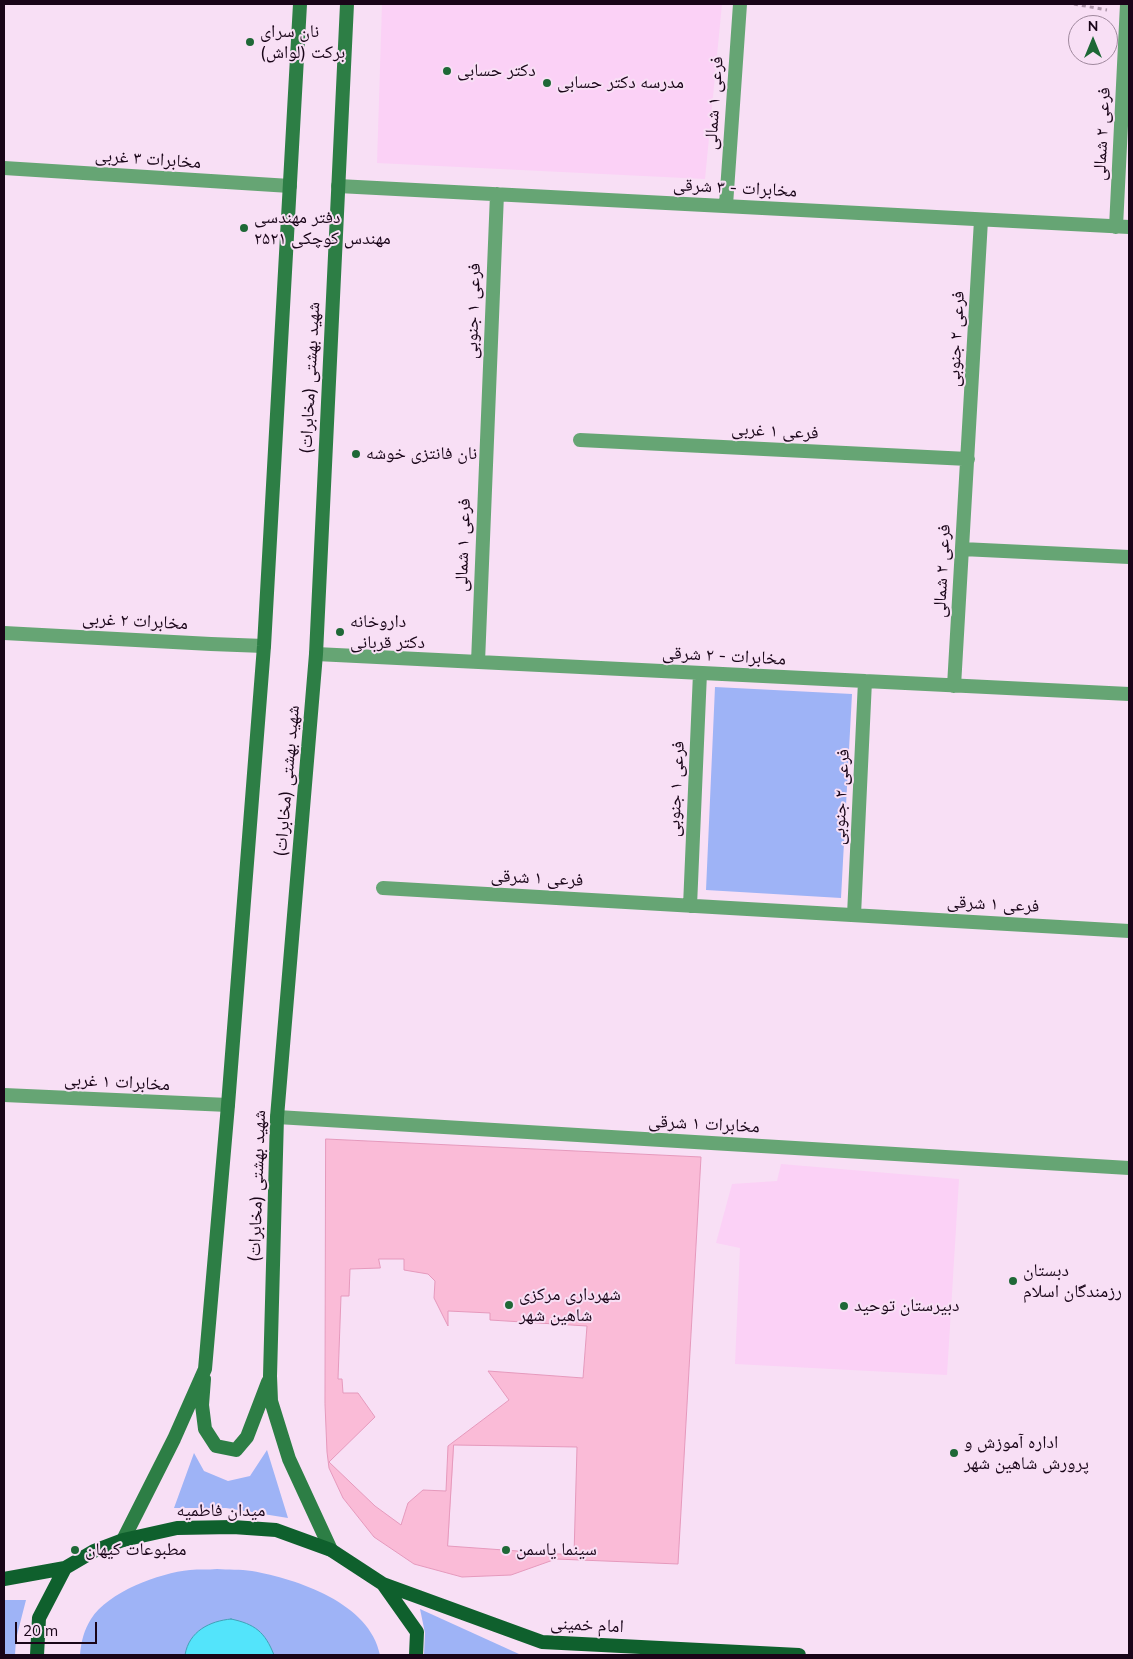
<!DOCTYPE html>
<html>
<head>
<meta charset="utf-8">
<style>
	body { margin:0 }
	#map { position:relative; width:1133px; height:1659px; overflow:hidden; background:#f8dff5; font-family:Mulish,sans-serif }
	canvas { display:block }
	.frame { position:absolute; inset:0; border:5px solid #190518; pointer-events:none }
	.north { position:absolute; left:1068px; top:15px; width:50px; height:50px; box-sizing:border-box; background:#f8dff5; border:1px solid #9f889d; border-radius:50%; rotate:0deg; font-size:14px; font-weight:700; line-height:20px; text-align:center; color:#190518 }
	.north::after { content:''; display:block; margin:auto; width:18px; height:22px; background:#1e6836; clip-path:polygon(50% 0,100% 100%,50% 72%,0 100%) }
	.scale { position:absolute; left:15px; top:1622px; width:82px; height:22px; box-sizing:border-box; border:2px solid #190518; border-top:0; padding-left:6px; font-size:15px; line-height:18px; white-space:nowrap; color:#190518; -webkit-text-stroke:4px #f8dff5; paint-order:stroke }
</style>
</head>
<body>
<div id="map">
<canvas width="1133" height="1659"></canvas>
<div class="frame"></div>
<div class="north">N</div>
<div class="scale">20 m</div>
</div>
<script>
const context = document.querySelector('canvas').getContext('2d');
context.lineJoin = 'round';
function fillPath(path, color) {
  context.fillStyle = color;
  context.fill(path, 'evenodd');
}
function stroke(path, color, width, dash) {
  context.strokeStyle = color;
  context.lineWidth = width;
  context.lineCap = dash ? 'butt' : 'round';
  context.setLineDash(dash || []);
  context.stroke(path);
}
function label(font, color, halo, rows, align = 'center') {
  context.font = font + ' Mulish,"Noto Naskh Arabic",sans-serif';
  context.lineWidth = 4;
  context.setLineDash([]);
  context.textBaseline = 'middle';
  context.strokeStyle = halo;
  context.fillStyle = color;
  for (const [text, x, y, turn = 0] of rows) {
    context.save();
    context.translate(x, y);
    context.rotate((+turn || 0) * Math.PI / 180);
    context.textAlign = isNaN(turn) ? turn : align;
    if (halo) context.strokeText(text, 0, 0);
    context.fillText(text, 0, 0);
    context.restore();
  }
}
const built = new Path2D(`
	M382,4H722L705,179L377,163Z
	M781,1164L959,1179L947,1375L735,1364L740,1248L716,1243L732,1184L777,1181Z`);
const green = new Path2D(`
	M715,687L852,694L841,898L706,890Z
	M267,1450L288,1518L226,1508H174L194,1453L204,1471L228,1481L250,1476Z
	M217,1569C228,1570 240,1569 252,1571C297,1579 370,1603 380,1655H80C81,1642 84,1630 91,1619C108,1592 159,1573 190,1570C199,1569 208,1570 217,1569Z
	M4,1600H26L16,1639L15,1655H4Z
	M420,1609L519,1654L523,1655H424L425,1633Z`);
const water = new Path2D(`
	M231,1619C255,1624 265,1632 274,1655H185C189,1631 210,1621 231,1619Z`);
const building = new Path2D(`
	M326,1139L701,1157L678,1564L556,1559L511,1575L462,1577L414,1564L374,1537L343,1498L329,1468L327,1452L325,1404Z
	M379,1259H404V1270L428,1274L435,1281L434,1298L448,1326V1311L490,1313V1320L587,1326L583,1378L488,1371L509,1400L448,1446L446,1491L423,1490L408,1503L401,1525L375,1506L329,1462L375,1417L358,1393H343L342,1379H338L341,1296H349L350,1269L380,1268Z
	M454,1445L577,1447L574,1555L448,1546Z`);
const path = new Path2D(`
	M1074,4L1107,10`);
const minor = new Path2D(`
	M4,168L290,186
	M338,186L1129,227
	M726,205L740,4
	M1116,227L1127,4
	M580,440L968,459
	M962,549L1129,557
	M4,633L211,644L264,646
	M316,654L1129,694
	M478,662L497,194
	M954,686L981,220
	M383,888L1129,931
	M690,906L700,673
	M854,915L865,681
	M4,1095L228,1105
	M277,1117L1129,1168`);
const secondary = new Path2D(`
	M204,1379L202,1405L205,1429L216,1446L236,1450L247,1437L268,1382
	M123,1540L174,1439L205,1369L228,1105L264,646L300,4
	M331,1550L289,1459L271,1401L270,1376L277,1117L316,654L347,4`);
const primary = new Path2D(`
	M4,1579L65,1568
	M383,1584L542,1642L799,1655
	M37,1655L39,1618L65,1568L94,1551L123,1540L177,1528L233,1527L276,1530L331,1550L383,1584L417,1632L416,1655`);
const markers = [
	[250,42,5,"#1e6836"],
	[447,71,5,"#1e6836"],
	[547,83,5,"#1e6836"],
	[244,228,5,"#1e6836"],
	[356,454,5,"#1e6836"],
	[340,632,5,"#1e6836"],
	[1013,1281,5,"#1e6836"],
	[509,1305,5,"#1e6836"],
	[844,1306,5,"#1e6836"],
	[954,1453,5,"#1e6836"],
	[75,1550,5,"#1e6836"],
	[506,1550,5,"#1e6836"]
];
const poiNames = [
	["نان سرای",260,32],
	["برکت (لواش)",260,53],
	["دکتر حسابی",457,71],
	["مدرسه دکتر حسابی",557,83],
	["دفتر مهندسی",254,218],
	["۲۵۲۱ مهندس کوچکی",254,239],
	["نان فانتزی خوشه",366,454],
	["داروخانه",350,622],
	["دکتر قربانی",350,643],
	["دبستان",1023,1271],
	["رزمندگان اسلام",1023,1292],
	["شهرداری مرکزی",519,1295],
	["شاهین شهر",519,1316],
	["دبیرستان توحید",854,1306],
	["اداره آموزش و",964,1443],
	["پرورش شاهین شهر",964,1464],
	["مطبوعات کیهان",85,1550],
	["سینما یاسمن",516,1550]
];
const streetNames = [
	["فرعی ۱ شمالی",714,103,-86],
	["فرعی ۲ شمالی",1102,134,-87],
	["مخابرات ۳ غربی",148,159,4],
	["مخابرات - ۳ شرقی",735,188,3],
	["فرعی ۱ جنوبی",473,311,-88],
	["فرعی ۲ جنوبی",956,339,-87],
	["شهید بهشتی (مخابرات)",310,378,-87],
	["فرعی ۱ غربی",775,431,3],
	["فرعی ۱ شمالی",463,545,-88],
	["فرعی ۲ شمالی",942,571,-87],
	["مخابرات ۲ غربی",135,621,3],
	["مخابرات - ۲ شرقی",724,656,3],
	["شهید بهشتی (مخابرات)",287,781,-85],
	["فرعی ۱ جنوبی",676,789,-87],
	["فرعی ۲ جنوبی",841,797,-87],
	["فرعی ۱ شرقی",537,878,3],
	["فرعی ۱ شرقی",993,904,3],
	["مخابرات ۱ غربی",117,1082,3],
	["مخابرات ۱ شرقی",704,1124,3],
	["شهید بهشتی (مخابرات)",257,1186,-88],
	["میدان فاطمیه",221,1511],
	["امام خمینی",587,1625,3]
];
fillPath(built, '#fbd1f6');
fillPath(green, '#9eb3f6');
fillPath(water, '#53e4fb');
stroke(water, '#42a1b7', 1);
fillPath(building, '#fabbd7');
stroke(building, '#e599bc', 1);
stroke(path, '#ae97ac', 3, [4, 4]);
stroke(minor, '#66a574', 14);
stroke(secondary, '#2d7e45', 14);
stroke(primary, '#0f602d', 14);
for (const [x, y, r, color] of markers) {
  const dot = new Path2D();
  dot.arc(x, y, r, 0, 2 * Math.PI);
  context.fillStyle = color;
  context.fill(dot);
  stroke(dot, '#f8dff5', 2);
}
label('18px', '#190518', '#f8dff5', poiNames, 'left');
label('18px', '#190518', '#f8dff5', streetNames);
</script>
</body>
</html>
